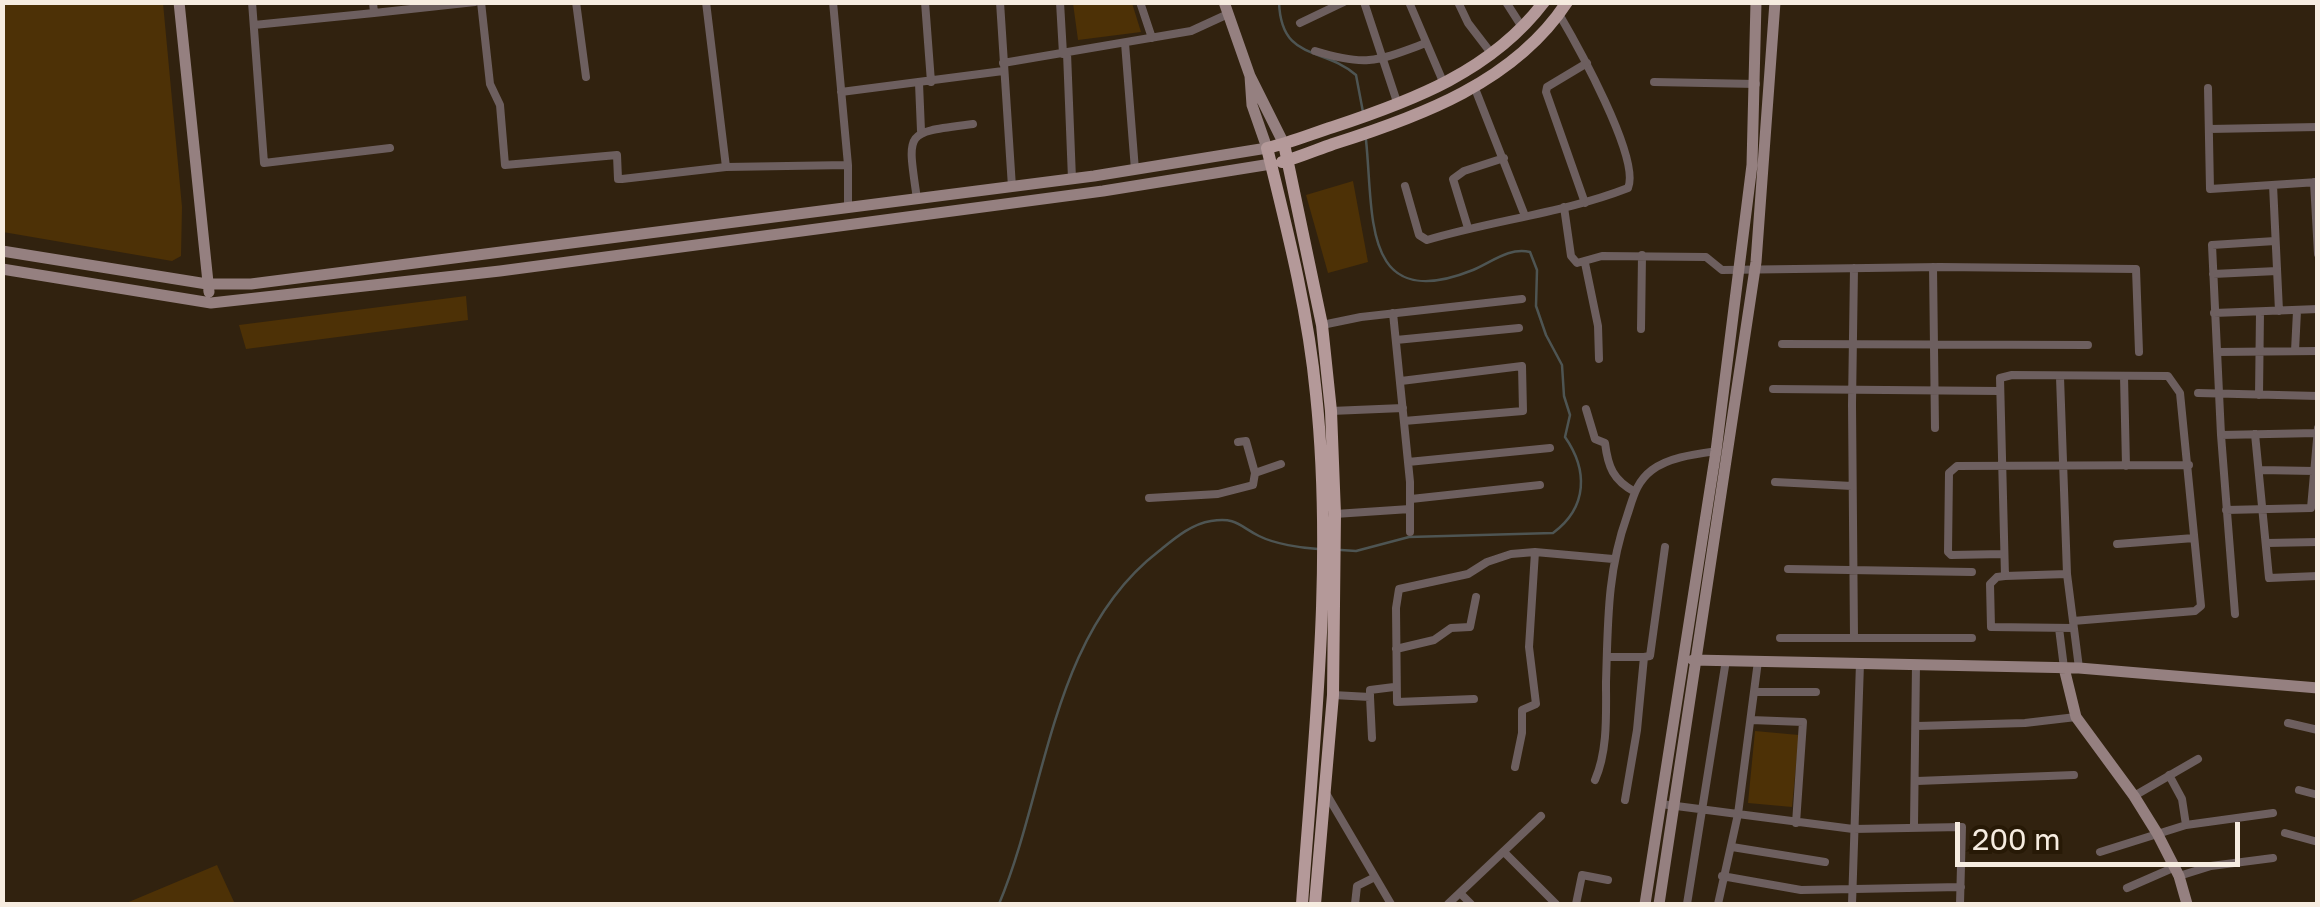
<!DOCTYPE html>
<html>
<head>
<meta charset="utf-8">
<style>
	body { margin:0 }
	#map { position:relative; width:2320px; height:907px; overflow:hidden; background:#31220f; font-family:"Golos Text",sans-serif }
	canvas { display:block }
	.frame { position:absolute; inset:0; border:5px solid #f6ece0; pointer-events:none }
	.scale { position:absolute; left:1955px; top:822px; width:285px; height:45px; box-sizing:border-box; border:5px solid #f6ece0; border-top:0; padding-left:12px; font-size:30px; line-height:35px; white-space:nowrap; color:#f6ece0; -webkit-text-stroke:8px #271906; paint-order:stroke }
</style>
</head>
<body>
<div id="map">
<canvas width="2320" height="907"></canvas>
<div class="frame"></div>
<div class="scale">200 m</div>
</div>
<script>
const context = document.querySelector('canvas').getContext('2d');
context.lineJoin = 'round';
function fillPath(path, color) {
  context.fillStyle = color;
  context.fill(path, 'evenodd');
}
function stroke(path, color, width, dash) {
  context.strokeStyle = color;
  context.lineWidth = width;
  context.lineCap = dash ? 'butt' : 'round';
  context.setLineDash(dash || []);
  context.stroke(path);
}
const green = new Path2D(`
	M2,3H163L182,207L181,256L172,261L3,232Z
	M1073,3H1132L1141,32L1078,40Z
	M1353,181L1368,262L1328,273L1306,195Z
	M466,296L468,320L246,349L239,325Z
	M1755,731L1799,735L1792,807L1748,803Z
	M217,865L235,904H124Z`);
const stream = new Path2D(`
	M1279,2C1281,62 1323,46 1356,75L1363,112
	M1341,550L1356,551L1409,537L1553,533C1588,507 1588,470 1565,437L1570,415L1564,396L1562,365L1546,335L1536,306L1537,270L1530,252C1509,247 1492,262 1473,270C1361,315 1374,215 1366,140
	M999,904C1048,787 1051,634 1159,551C1174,539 1191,524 1211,521C1237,517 1239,526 1259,536C1275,544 1301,548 1318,549`);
const street = new Path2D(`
	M252,2L264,163L390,148
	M373,2L374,13L475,2
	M481,2L490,84L500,105L505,165L617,155L618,179H622L726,167L848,165
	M576,2L586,77
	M706,2L726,167
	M833,2L848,165V207
	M925,2L931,82
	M1000,2L1012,187
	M1060,2L1063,54
	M1140,2L1152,38
	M1364,2L1398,105
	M1409,2L1444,84
	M1458,2L1468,23L1491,53
	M1506,2L1522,27
	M1300,23L1344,2
	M254,25L374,13
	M1125,43L1135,170
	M1315,51C1367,67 1377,61 1426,43
	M1067,53L1072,179
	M1003,63L1191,31L1228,14
	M1654,82L1756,84
	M919,83L921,131
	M1474,86L1525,216
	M2208,88L2210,189L2318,182
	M841,92L1003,71
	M2209,129L2318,127
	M2314,182L2318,254
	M2273,185L2279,311
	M1405,186L1419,235L1427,240C1494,220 1564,213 1628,188C1641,159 1576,43 1559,14
	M917,199C907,129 904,133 973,124
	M1585,203L1546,92L1547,87L1587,63
	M1564,207L1571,256L1577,263L1602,256L1706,257L1722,270L1940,267L2136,269L2139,352
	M1468,228L1453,179L1464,171L1504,158
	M1585,263L1598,326L1599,359
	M1933,267L1935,428
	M2213,274L2277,271
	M1393,313L1410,482V532
	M2214,313L2318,309
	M1322,325L1361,317L1522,299
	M1641,329L1642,255
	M1396,340L1519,328
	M1782,344L2088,345
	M2295,351L2297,311
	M2217,352L2318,351
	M2124,376L2126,466
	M2060,377L2067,574L2079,668
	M1401,381L1522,366L1523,411L1404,421
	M1773,389L1999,391
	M2198,393L2318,396
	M2259,395L2260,312
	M1586,409L1595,439L1605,443C1608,467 1613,480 1635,492
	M1331,411L1403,408
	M2255,434L2269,578L2318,576
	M2221,435L2317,433
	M1408,462L1550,448
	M2260,470L2314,471
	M1255,473L1281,464
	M1775,482L1852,486
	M1149,498L1218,494L1253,485L1255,473L1246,441L1238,442
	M1411,499L1540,485
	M2226,510L2311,508L2318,428
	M1335,514L1410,509
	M2267,543L2318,542
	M2117,544L2194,538
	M2004,554L1951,555L1948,552L1949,473L1957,466L2189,465
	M1788,569L1972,572
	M2005,576L2067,574
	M2235,614L2221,435L2212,245L2275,241
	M2073,621L2195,611L2201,606L2180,393L2168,376L2012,375L2000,378L2005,576L1997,577L1990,584L1991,627L2073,628
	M2059,628L2064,668
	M1780,638H1972
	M1854,638L1852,404L1854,268
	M1396,649L1434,640L1451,628L1470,627L1476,597
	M1607,657H1644
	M1755,692H1816
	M1333,695L1370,697V690L1394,687
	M1370,697L1372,738
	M1474,699L1397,702L1396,608L1399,589L1468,574L1487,562L1511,554L1535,552L1613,559
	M1751,720L1803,722L1796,823
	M2288,723L2318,730
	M1917,726L2025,723L2076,717
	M1515,767L1522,733V710L1536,704L1529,647L1535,552
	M1595,780C1608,750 1606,714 1606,682C1608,623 1607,572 1627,516C1633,498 1636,482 1652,470C1669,457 1696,454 1717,451
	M1917,781L2074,775
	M2299,790L2318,795
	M1327,795L1391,904
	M2134,796L2198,759
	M1625,800L1637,730L1644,657L1650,656L1665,547
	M1661,804L1853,829L1962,827L1960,904
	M2186,825L2273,813
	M1914,826L1916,664
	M2285,833L2318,842
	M1732,847L1825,862
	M1504,852L1556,904
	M2100,852L2186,825L2182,799L2169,775
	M1722,876L1801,890L1961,887
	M2179,876L2211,866L2273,858
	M2127,888L2175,867
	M1460,893L1471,904
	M1355,904L1357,886L1373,878
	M1448,904L1541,816
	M1576,904L1582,875L1608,880
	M1687,904L1726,660
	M1718,904L1738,814L1758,661
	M1852,904L1860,663`);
const secondary = new Path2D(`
	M179,2L209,292
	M1224,2L1250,76L1284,144
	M2,251L207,284H251L1094,176L1267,148L1252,105L1250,76
	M2,269L211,303L500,271L1103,191L1271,164
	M1693,660L2079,668L2318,688
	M2064,668L2076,717L2134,796L2157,833L2179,876L2187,904
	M1645,904L1716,451L1752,165L1756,2
	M1659,904L1756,262L1775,2`);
const primary = new Path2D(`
	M1284,144L1322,325L1331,411L1335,514L1333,695L1315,904
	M1282,162C1300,157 1316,150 1333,144C1419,117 1515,82 1567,2
	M1302,904C1314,736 1334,564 1316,394C1308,310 1287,229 1267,148C1290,143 1311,134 1333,127C1412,101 1492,71 1544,2`);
fillPath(green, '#4d3106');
stroke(stream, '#4e5553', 2.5);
stroke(street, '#6d5f5f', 8);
stroke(secondary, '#958080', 11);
stroke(primary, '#b49999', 12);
</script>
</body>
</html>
